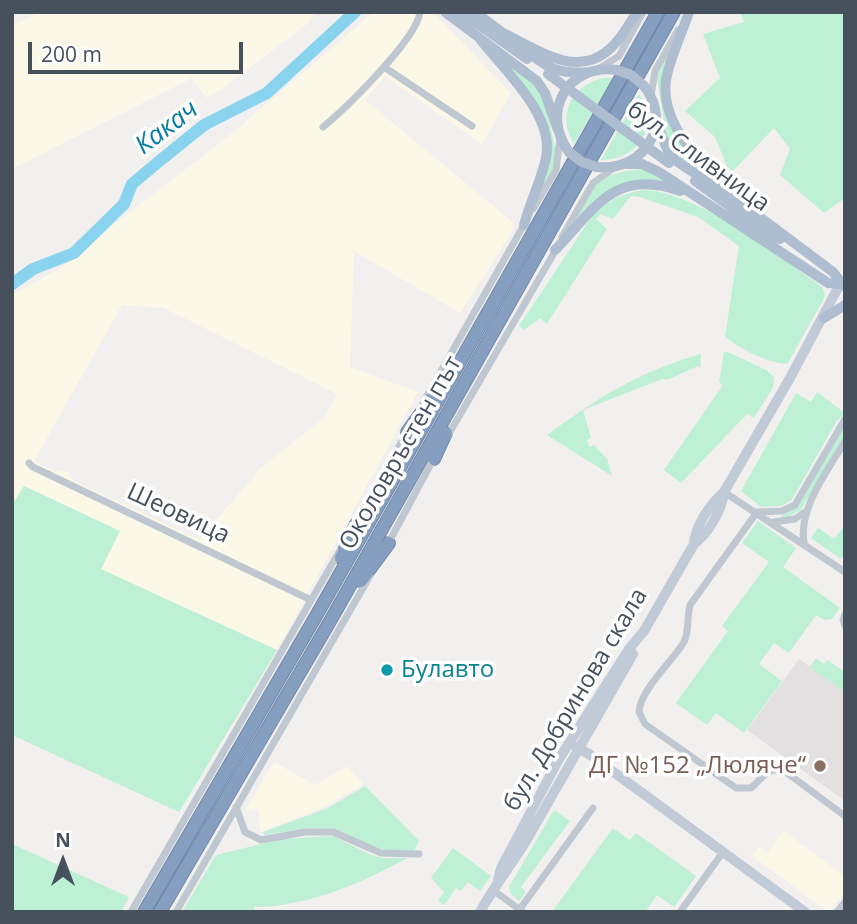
<!DOCTYPE html>
<html>
<head>
<meta charset="utf-8">
<style>
	body { margin:0 }
	#map { position:relative; width:857px; height:924px; overflow:hidden; background:#f2efef; font-family:"Open Sans",sans-serif }
	canvas { display:block }
	.frame { position:absolute; inset:0; border:14px solid #47515d; pointer-events:none }
	.north { position:absolute; left:28px; top:826px; width:70px; height:70px; -webkit-text-stroke:5px #fff; paint-order:stroke; rotate:0deg; font-size:19px; font-weight:700; line-height:28px; text-align:center; color:#47515d }
	.north::after { content:''; display:block; margin:auto; width:24px; height:32px; background:#47515d; clip-path:polygon(50% 0,100% 100%,50% 72%,0 100%) }
	.scale { position:absolute; left:28px; top:42px; width:215px; height:32px; box-sizing:border-box; border:4px solid #47515d; border-top:0; padding-left:9px; font-size:21px; line-height:24px; white-space:nowrap; color:#47515d; -webkit-text-stroke:5px #fff; paint-order:stroke }
</style>
</head>
<body>
<div id="map">
<canvas width="857" height="924"></canvas>
<div class="frame"></div>
<div class="north">N</div>
<div class="scale">200 m</div>
</div>
<script>
const context = document.querySelector('canvas').getContext('2d');
context.lineJoin = 'round';
function fillPath(path, color) {
  context.fillStyle = color;
  context.fill(path, 'evenodd');
}
function stroke(path, color, width, dash) {
  context.strokeStyle = color;
  context.lineWidth = width;
  context.lineCap = dash ? 'butt' : 'round';
  context.setLineDash(dash || []);
  context.stroke(path);
}
function label(font, color, halo, rows, align = 'center') {
  context.font = font + ' "Open Sans",sans-serif';
  context.lineWidth = 7;
  context.setLineDash([]);
  context.textBaseline = 'middle';
  context.strokeStyle = halo;
  context.fillStyle = color;
  for (const [text, x, y, turn = 0] of rows) {
    context.save();
    context.translate(x, y);
    context.rotate((+turn || 0) * Math.PI / 180);
    context.textAlign = isNaN(turn) ? turn : align;
    if (halo) context.strokeText(text, 0, 0);
    context.fillText(text, 0, 0);
    context.restore();
  }
}
const commercial = new Path2D(`
	M40,12H316L307,24L222,89L207,98L192,78L12,169V26Z
	M374,12H429L436,16L511,93L482,144L385,76L365,100L514,223L508,238L460,313L354,251L350,367L418,392L277,650L100,569L119,531L24,486L12,505V295L67,264L122,218L230,135ZM122,305L164,308L337,394L325,417L261,468L199,540L74,481L69,473L62,470L55,472L34,461Z
	M274,762L315,785L347,766L363,784L326,806L261,832L258,810L245,811Z
	M783,831L845,876V890L829,912L752,856L759,847L767,853Z`);
const education = new Path2D(`
	M799,659L845,692V801L747,730Z`);
const green = new Path2D(`
	M740,12H845V198L824,213L780,175L790,149L774,128L730,174L715,137L685,111L720,78L703,34L744,22Z
	M675,41L663,103L711,179L673,153L666,135L657,78L661,64Z
	M502,59L535,84L544,96L556,153L555,164L536,199L550,141Z
	M603,78H613L574,144C556,115 571,86 603,78Z
	M639,94C661,126 638,160 601,160Z
	M645,169L671,182H638L572,226C593,186 596,172 645,169Z
	M642,190C693,189 779,256 822,287L825,294L823,300L788,363C775,367 734,346 725,336L739,246L698,217L640,197L631,196L613,219L601,214L596,219L607,229L547,324L540,318L524,330L519,326L592,216C607,201 620,194 642,190Z
	M724,352L730,353L766,370L774,377L773,387L754,418L747,414L681,483L664,470L723,385L719,382Z
	M701,354L700,369L698,366L667,380L662,379L583,410L591,438L587,440L589,447L594,445L607,459L612,476L547,435C601,396 636,373 701,354Z
	M817,392L845,413L836,422L791,501L781,506L761,507L741,491L796,393L811,402Z
	M845,425V434L801,510L783,519L782,515L798,507Z
	M24,486L120,531L101,569L277,650L179,812L12,735V505Z
	M758,521L796,548L783,567L840,608L832,619L824,620L816,615L789,653L774,643L759,664L782,681L744,733L716,713L707,725L676,703L728,631L722,626L769,562L742,543Z
	M845,525V553L841,559L811,538L818,528L834,539Z
	M816,658L824,664L827,660L845,672V692L810,667Z
	M365,786L419,841L414,852H391L367,844L333,829L309,828L264,835L263,832L328,808Z
	M554,810L570,821L521,887L526,892L519,901L510,893L509,887Z
	M613,828L630,840L636,833L696,876L674,907L657,895L645,912H552Z
	M333,836L369,854L382,858H407C362,883 307,907 254,907L255,912H182L216,855L282,839Z
	M12,844L129,897L121,912H12Z
	M453,848L491,876L480,891L468,882L461,891L456,888L444,905L438,901L444,892L431,878Z`);
const river = new Path2D(`
	M12,284L33,269L74,253L124,204L132,184L157,163L204,125L267,93L355,12`);
const street = new Path2D(`
	M384,67L472,126
	M600,68L619,56L643,12
	M651,96L655,71L678,30
	M323,127C345,109 417,39 420,12
	M533,209L556,170L560,138
	M562,237L593,183L614,168
	M424,401L525,223
	M845,419L795,505L782,511L757,512L690,605C687,616 689,632 684,642C672,662 640,690 639,712L645,724L736,788H751C762,779 766,767 783,770L845,816
	M447,437L557,248
	M29,463L33,467L311,600
	M724,492L845,572
	M773,522L795,519L805,512
	M354,527L408,430
	M804,543C798,508 828,471 845,441
	M388,544L435,456
	M845,614L843,620L845,626
	M236,807L245,832L261,840L305,832H333L381,853L419,854
	M493,890L523,912
	M520,909L593,808
	M131,912L339,552
	M176,912L370,576
	M680,912L723,852
	M837,912L845,902`);
const secondary = new Path2D(`
	M694,544C709,533 722,510 724,492
	M576,747L589,754L805,912
	M498,880L501,868L559,759L629,649L644,631L694,544C695,526 710,504 724,492L790,378L840,284
	M480,912C494,887 511,865 526,841L633,654`);
const primary = new Path2D(`
	M445,12L537,81L545,93L558,130
	M461,12L527,59
	M475,12L507,36
	M689,12C682,34 670,57 666,80C660,123 699,160 725,188
	M503,33C533,47 573,78 606,52C619,42 628,26 637,12
	M480,39C504,70 555,115 546,158C541,181 530,202 524,225
	M523,48C548,68 557,75 590,72
	M656,121L667,149L678,162L761,218L833,272L845,287
	M569,152C540,113 567,63 617,70
	M627,164H642L659,172L828,283L840,284
	M597,167C644,172 674,124 644,86
	M695,181L764,231L780,239
	M555,250C594,210 614,167 680,191
	M824,318L845,305`);
const highway = new Path2D(`
	M407,432L431,399
	M434,459L446,433
	M341,558L356,524
	M361,581L389,543
	M144,912L316,616L658,12
	M160,912L329,623L674,12`);
const primaryBridge = new Path2D(`
	M617,70L631,75L644,86
	M548,74L669,163
	M569,152L582,162L597,167`);
const markers = [
	[387,670,7,"#0f9aa8"],
	[820,766,7,"#8d6e63"]
];
const streetNames = [
	["бул. Сливница",698,157,36],
	["Околовръстен път",401,453,-60],
	["Шеовица",178,514,25],
	["бул. Добринова скала",576,700,-59]
];
const cultureNames = [
	["Булавто",401,670]
];
const educationNames = [
	["ДГ №152 „Люляче“",806,766]
];
const waterNames = [
	["Какач",167,128,-37]
];
fillPath(commercial, '#fcf8e8');
fillPath(education, '#e3e0e1');
fillPath(green, '#bdf0d4');
stroke(river, '#89d3ee', 12);
stroke(highway, '#7189ab', 14);
stroke(street, '#bfc8d1', 7);
stroke(secondary, '#c1cbd8', 10);
stroke(primary, '#aebdcf', 10);
stroke(highway, '#869ebf', 12);
stroke(primaryBridge, '#aebdcf', 10);
for (const [x, y, r, color] of markers) {
  const dot = new Path2D();
  dot.arc(x, y, r, 0, 2 * Math.PI);
  context.fillStyle = color;
  context.fill(dot);
  stroke(dot, '#fff', 2.5);
}
label('24px', '#47515d', '#fff', streetNames);
label('24px', '#0d838f', '#fff', cultureNames, 'left');
label('24px', '#785e54', '#fff', educationNames, 'right');
label('italic 26px', '#097ba6', '#fff', waterNames);
</script>
</body>
</html>
